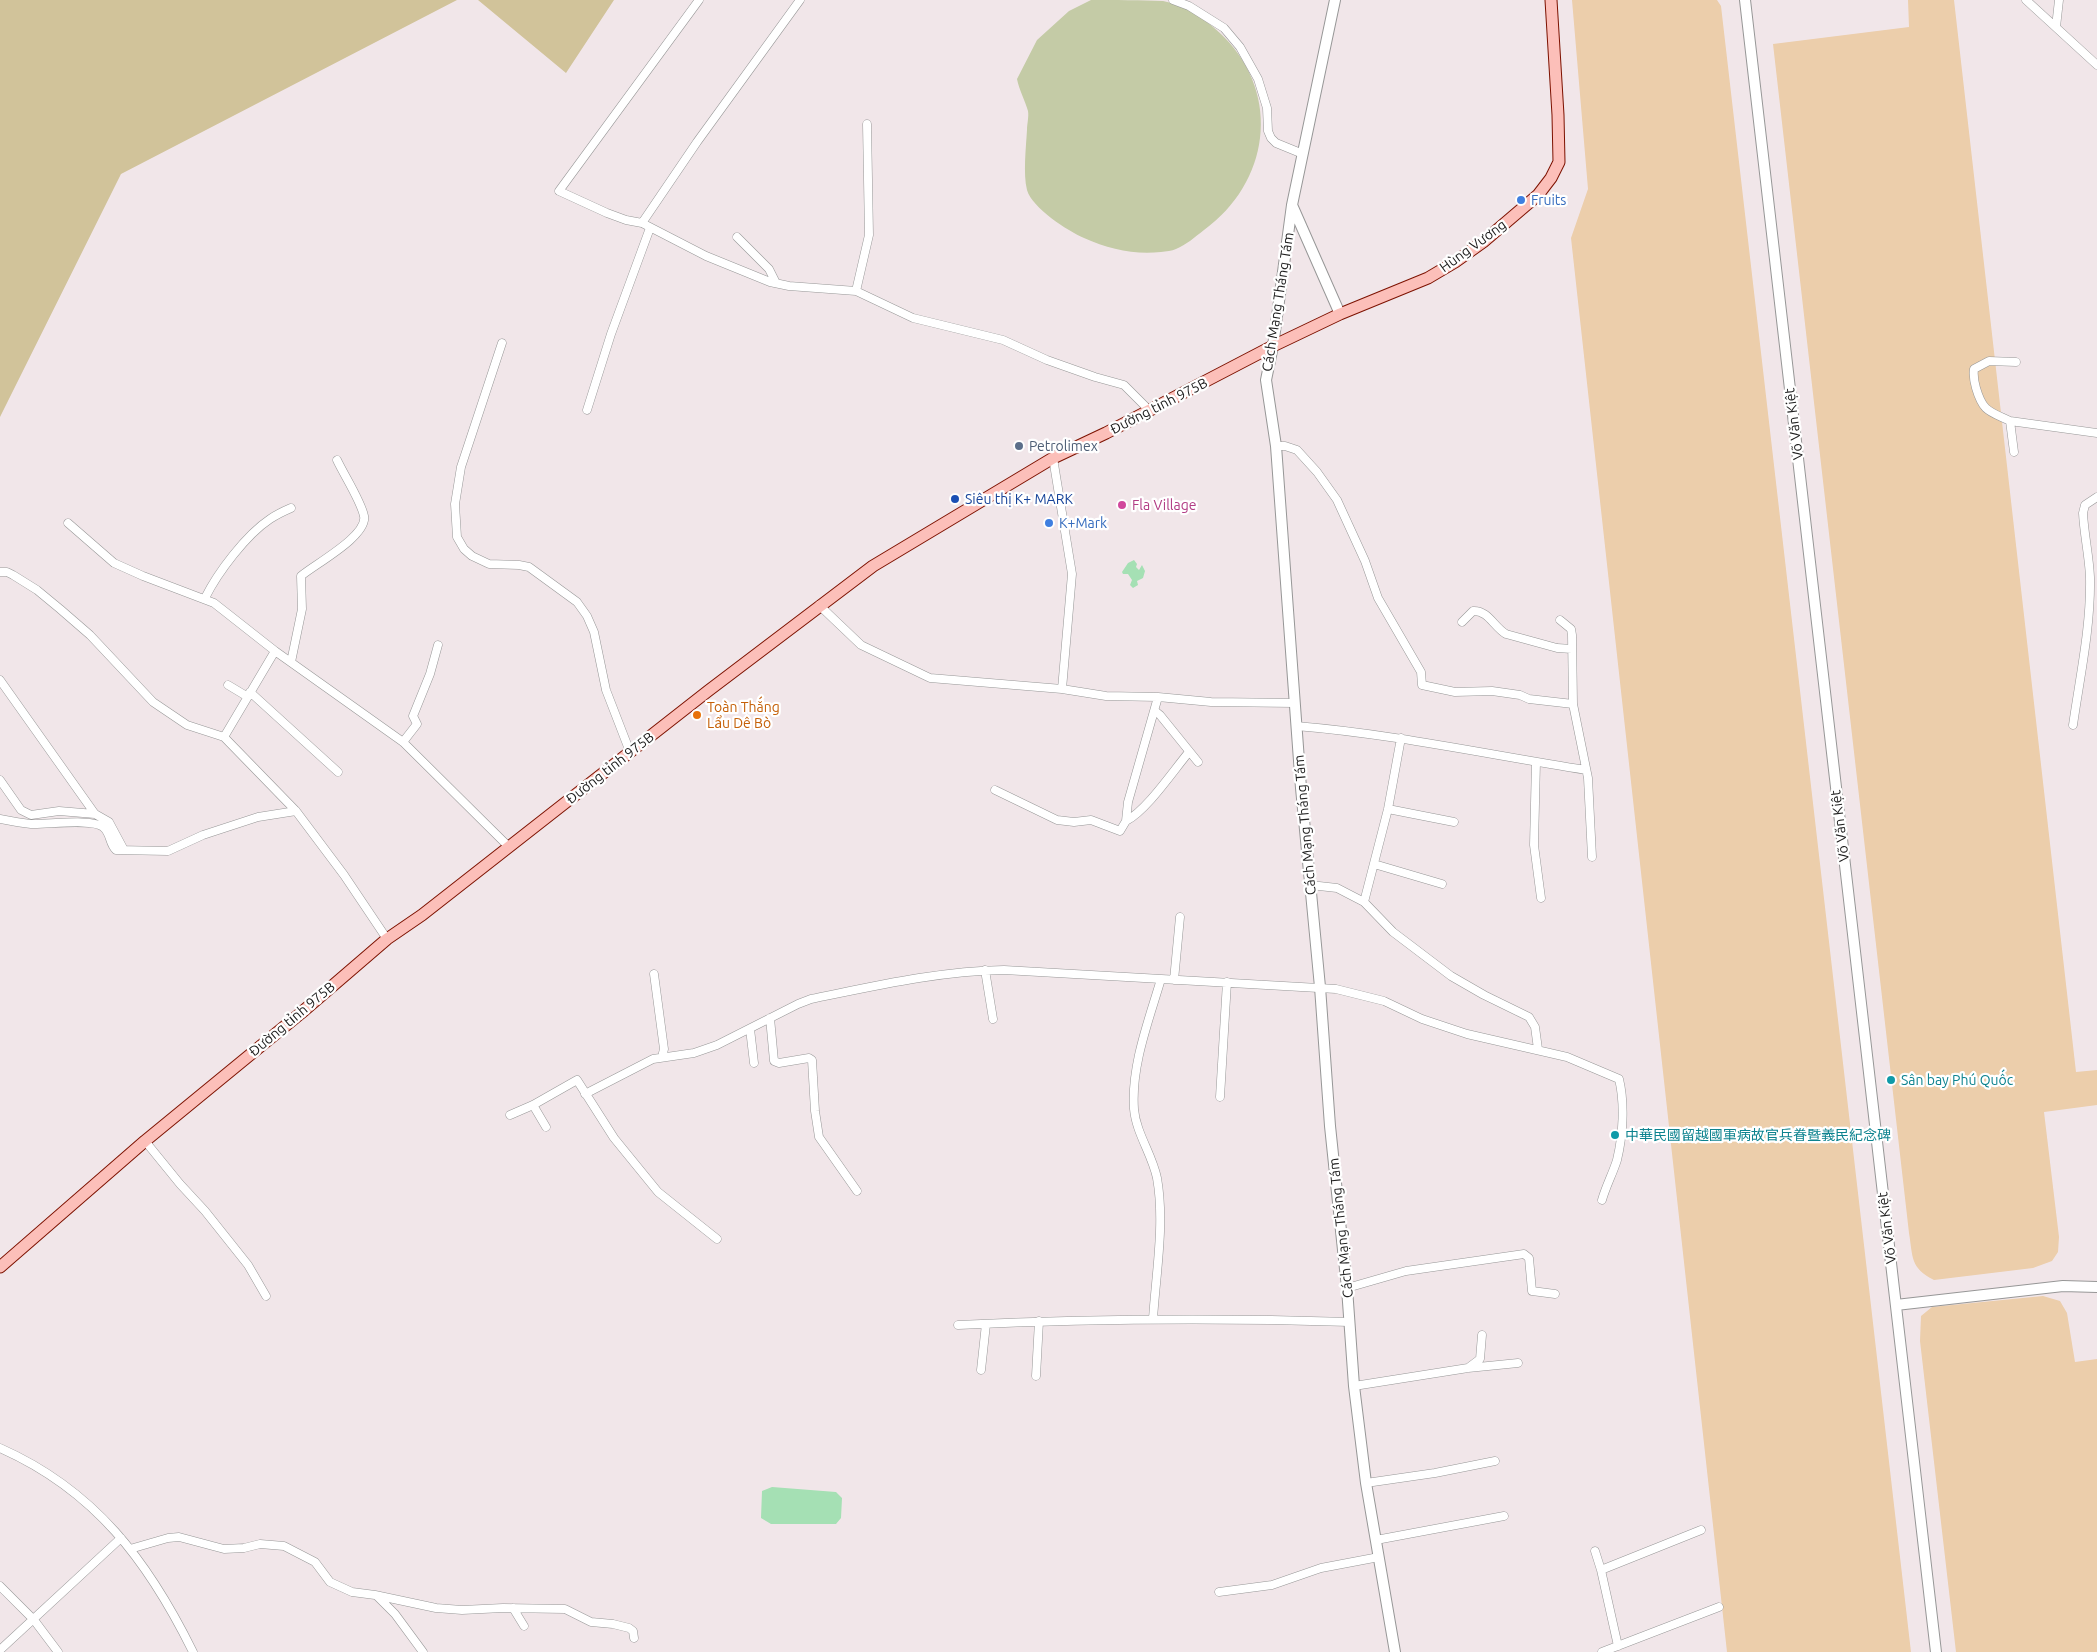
<!DOCTYPE html>
<html>
<head>
<meta charset="utf-8">
<style>
	body { margin:0 }
	canvas { display:block; background:#f1e6e9 }
</style>
</head>
<body>
<canvas width="2097" height="1652"></canvas>
<script>
const context = document.querySelector('canvas').getContext('2d');
context.lineJoin = 'round';
function fillPath(path, color) {
  context.fillStyle = color;
  context.fill(path, 'evenodd');
}
function stroke(path, color, width, dash) {
  context.strokeStyle = color;
  context.lineWidth = width;
  context.lineCap = dash ? 'butt' : 'round';
  context.setLineDash(dash || []);
  context.stroke(path);
}
function label(font, color, halo, rows, align = 'center') {
  context.font = font + ' Ubuntu,"Noto Sans SC",sans-serif';
  context.lineWidth = 4.5;
  context.setLineDash([]);
  context.textBaseline = 'middle';
  context.strokeStyle = halo;
  context.fillStyle = color;
  for (const [text, x, y, turn = 0] of rows) {
    context.save();
    context.translate(x, y);
    context.rotate((+turn || 0) * Math.PI / 180);
    context.textAlign = isNaN(turn) ? turn : align;
    if (halo) context.strokeText(text, 0, 0);
    context.fillText(text, 0, 0);
    context.restore();
  }
}
const grass = new Path2D(`
	M1572,0H1717L1721,6L1911,1652H1727L1571,238L1588,189Z
	M1908,0H1954L2076,1072L2097,1070V1105L2044,1112L2059,1237L2058,1252L2052,1261L2033,1268L1934,1280C1910,1268 1913,1257 1909,1233L1773,44L1909,27Z
	M2043,1296L2060,1301L2067,1313L2075,1362L2097,1359V1652H1956L1920,1341L1921,1316L1932,1307Z`);
const forest = new Path2D(`
	M0,0H457L121,174L0,417Z
	M478,0H614L566,73Z`);
const cemetery = new Path2D(`
	M1091,0C1112,0 1144,0 1163,1C1186,5 1207,20 1224,37C1282,96 1269,183 1204,230C1195,237 1186,245 1176,249C1172,251 1166,251 1161,252C1134,255 1109,249 1084,238C1068,231 1032,208 1027,190C1023,174 1026,147 1027,130C1027,124 1029,117 1028,111C1025,100 1019,90 1017,79L1037,40L1069,11Z`);
const water = new Path2D(`
	M1134,560L1137,564L1136,567L1139,570L1142,565L1145,571L1143,578L1137,581L1138,585L1133,588L1130,585L1132,580L1128,574H1123L1122,572L1128,563Z
	M772,1487L836,1492L842,1498L841,1518L836,1524H771L761,1518L762,1491Z`);
const minor = new Path2D(`
	M699,0L559,191L607,213L626,220L642,223L706,256L770,282L789,286L856,291L913,318L1003,340L1047,360L1095,377L1124,385L1149,410
	M1173,0L1189,6L1224,28L1240,47L1258,79L1267,108L1268,131L1271,138L1276,143L1303,154
	M2026,0L2097,65
	M2056,27L2059,0
	M642,223L697,142L800,0
	M737,237L769,269L776,283
	M856,291L869,235L867,124
	M502,343L461,467L455,504L457,537L464,549L472,556L489,564L519,565L529,567L577,602L587,616L594,632L606,690L630,752
	M587,410L611,334L650,228
	M2010,421L2097,433
	M1276,446H1285L1297,450L1317,472L1337,500L1365,561L1378,598L1421,672L1422,685L1455,692L1492,691L1520,695L1529,699L1573,704
	M2014,452L2010,421C1989,411 1983,412 1976,388C1974,381 1973,376 1974,369L1989,361L2016,362
	M1053,458L1072,574L1062,689
	M68,523L114,563L143,576L214,603L275,651L403,742L509,847
	M0,572H7L13,575L37,590L60,609L90,635L153,702L187,725L224,737L296,811L344,875L387,939
	M205,598C218,572 246,535 270,519C276,515 284,511 291,508
	M819,605L861,645L930,678L1062,689L1106,696L1158,697L1211,702L1295,703
	M1560,620L1571,629L1572,635L1573,704L1588,778L1592,857
	M1462,622L1473,611C1488,610 1494,627 1506,634L1557,648L1572,649
	M291,662L302,609L301,576C315,564 368,536 364,516C361,501 344,475 337,460
	M0,680L95,814L109,822L124,850
	M228,685L248,697
	M250,692L338,772
	M1155,711L1160,715L1198,762
	M2073,725C2080,676 2091,627 2090,577C2089,555 2084,534 2083,513L2085,505L2097,497
	M1296,726C1394,734 1490,755 1586,770
	M224,737L275,651
	M403,742L417,724L413,716L430,674L438,645
	M1536,762L1534,845L1541,898
	M0,780L21,810L31,815L59,811L95,814
	M995,790L1057,820L1074,822L1091,820L1120,831L1126,821L1128,802L1158,697
	M1388,809L1454,822
	M0,819C10,821 20,823 31,824C46,825 92,818 103,827C111,833 109,844 116,850L168,851L203,835L258,817L296,811
	M1126,821C1147,810 1173,771 1189,752
	M1374,864L1442,884
	M1310,885L1337,888L1364,902L1388,809L1401,738
	M1364,902L1393,932L1451,976L1484,995L1529,1017L1535,1027L1538,1049
	M985,970L993,1019
	M654,974L664,1049L662,1057
	M1174,980L1180,917
	M770,1018L774,1061L779,1063L809,1058L812,1060L815,1111L819,1137L857,1191
	M750,1029L754,1063
	M585,1094L653,1059L694,1053L717,1045L798,1004L811,999C875,986 939,971 1004,970L1336,989L1384,1001L1422,1019L1467,1034L1567,1057L1619,1079C1625,1104 1623,1135 1617,1160C1613,1173 1606,1186 1602,1200
	M1220,1097L1227,982
	M533,1105L546,1127
	M510,1115L533,1105L577,1080L614,1138L658,1192L717,1239
	M145,1141L180,1184L205,1211L248,1265L266,1296
	M1347,1288L1406,1271L1524,1254L1529,1258L1532,1291L1555,1294
	M1153,1319C1156,1273 1165,1223 1157,1178C1152,1154 1136,1133 1134,1109C1131,1065 1149,1020 1161,979
	M958,1325C1088,1319 1219,1318 1350,1322
	M1468,1368L1480,1359L1482,1335
	M981,1370L986,1324
	M1036,1376L1039,1321
	M1354,1386L1468,1368L1518,1363
	M0,1448C95,1490 148,1561 193,1652
	M1366,1483L1435,1473L1495,1461
	M1376,1540L1504,1516
	M130,1549L168,1538L179,1537L224,1549L244,1548L260,1544L284,1546L315,1562L330,1582L352,1592L375,1595L436,1608L462,1610L503,1608L565,1609L591,1622L613,1624L629,1628L633,1631L634,1638
	M1595,1551L1601,1570L1618,1646
	M1601,1570L1701,1530
	M0,1586L34,1620L58,1652
	M1219,1592L1272,1585L1321,1568L1379,1557
	M377,1596L395,1614L423,1652
	M513,1608L524,1626
	M0,1650L121,1538
	M1602,1652L1719,1607`);
const tertiary = new Path2D(`
	M1335,0L1292,205L1273,346L1266,380L1276,446L1301,788L1320,987L1330,1126L1347,1288L1354,1386L1366,1483L1395,1652
	M1745,0L1936,1652
	M1292,205L1340,314
	M1896,1305L2063,1286L2097,1287`);
const secondary = new Path2D(`
	M0,1267L145,1141L301,1013L387,939L422,915L708,691L873,566L1053,458L1106,433L1273,346L1340,314L1428,278L1455,262L1483,242L1538,195L1551,178L1559,162L1558,115L1551,0`);
const markers = [
	[1521,200,5,"#3f7fe0"],
	[1019,446,5,"#5c6f8a"],
	[955,499,5,"#1a4fb4"],
	[1122,505,5,"#d1479c"],
	[1049,523,5,"#3f7fe0"],
	[697,715,5,"#e8710a"],
	[1891,1080,5,"#0f9aa8"],
	[1615,1135,5,"#0f9aa8"]
];
const shopNames = [
	["Fruits",1531,200],
	["K+Mark",1059,523]
];
const streetNames = [
	["Hùng Vương",1473,246,-36],
	["Cách Mạng Tháng Tám",1278,302,-81],
	["Đường tỉnh 975B",1159,406,-27],
	["Võ Văn Kiệt",1794,424,-97],
	["Đường tỉnh 975B",610,768,-38],
	["Cách Mạng Tháng Tám",1305,825,-95],
	["Võ Văn Kiệt",1840,826,-97],
	["Đường tỉnh 975B",292,1019,-40],
	["Cách Mạng Tháng Tám",1341,1228,-96],
	["Võ Văn Kiệt",1887,1228,-97]
];
const serviceNames = [
	["Petrolimex",1029,446]
];
const transitNames = [
	["Siêu thị K+ MARK",965,499]
];
const hotelNames = [
	["Fla Village",1132,505]
];
const foodNames = [
	["Toàn Thắng",707,707],
	["Lẩu Dê Bò",707,723]
];
const cultureNames = [
	["Sân bay Phú Quốc",1901,1080],
	["中華民國留越國軍病故官兵眷暨義民紀念碑",1625,1135]
];
fillPath(grass, '#ecceab');
fillPath(forest, '#d1c39a');
fillPath(cemetery, '#c4cba6');
fillPath(water, '#a5e0b4');
stroke(minor, '#979797', 9);
stroke(tertiary, '#979797', 12);
stroke(secondary, '#7d1201', 13);
stroke(minor, '#fff', 8);
stroke(tertiary, '#fff', 10);
stroke(secondary, '#fcbfb9', 11);
for (const [x, y, r, color] of markers) {
  const dot = new Path2D();
  dot.arc(x, y, r, 0, 2 * Math.PI);
  context.fillStyle = color;
  context.fill(dot);
  stroke(dot, '#fff', 2);
}
label('14px', '#366cbe', '#fff', shopNames, 'left');
label('14px', '#202020', '#fff', streetNames);
label('14px', '#4e5e75', '#fff', serviceNames, 'left');
label('14px', '#164399', '#fff', transitNames, 'left');
label('14px', '#b23c85', '#fff', hotelNames, 'left');
label('14px', '#c56008', '#fff', foodNames, 'left');
label('14px', '#0d838f', '#fff', cultureNames, 'left');
</script>
</body>
</html>
